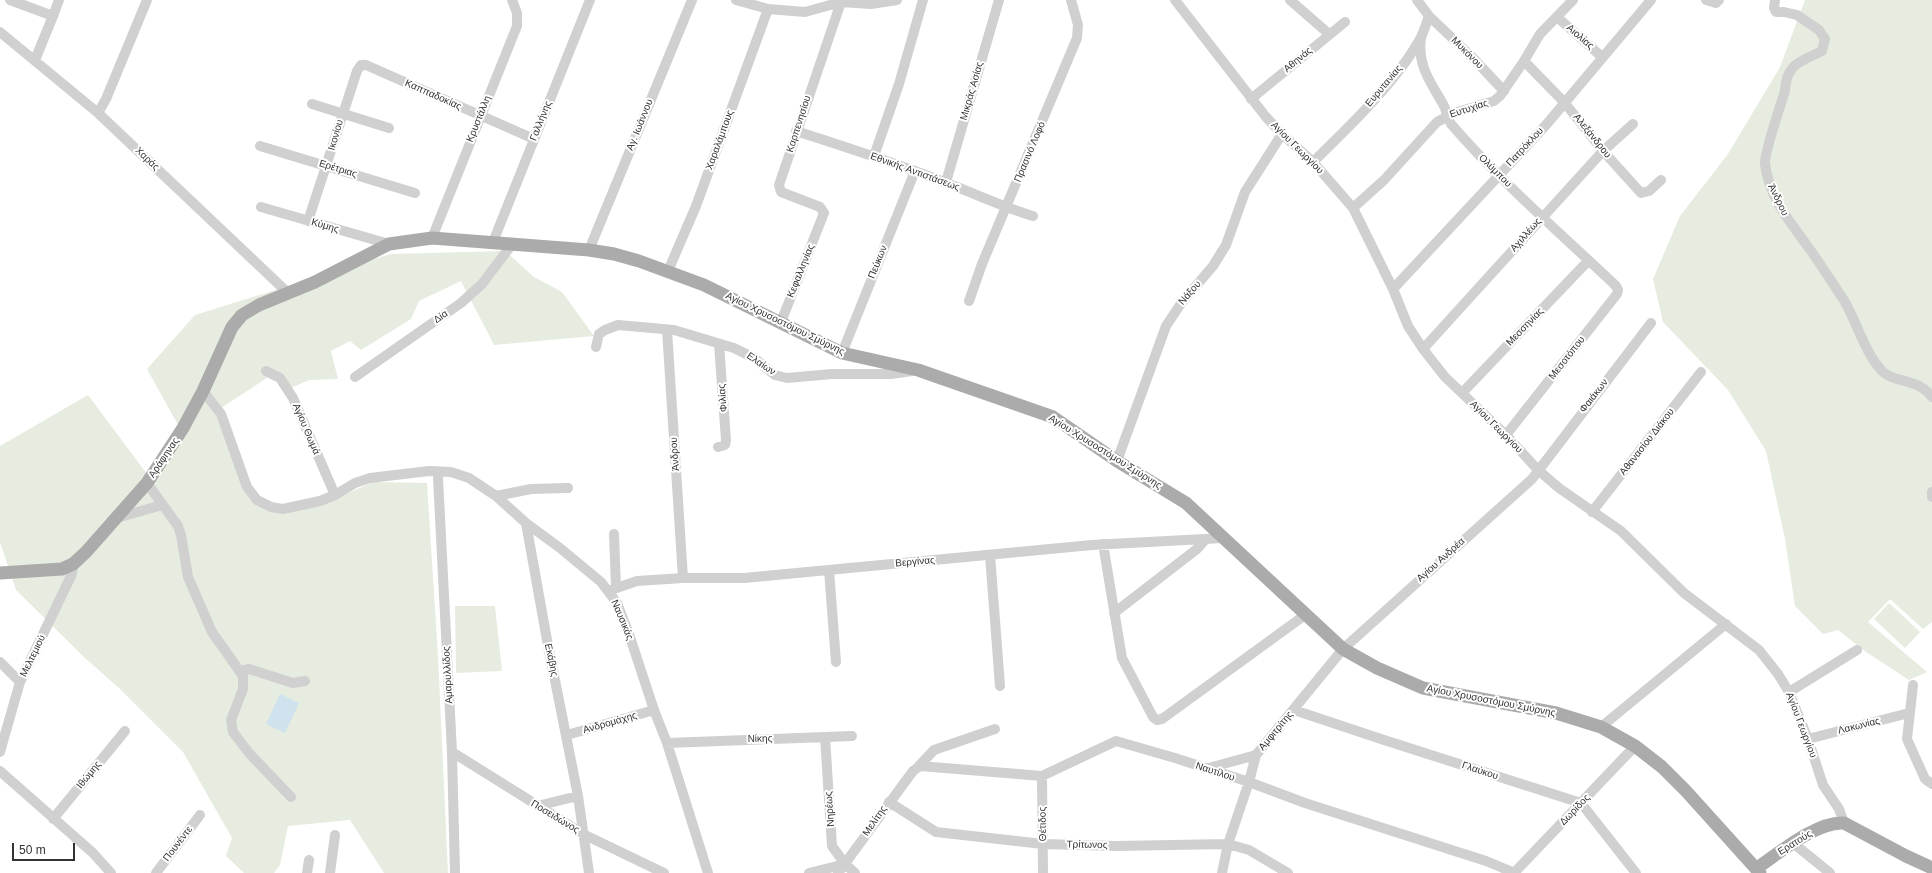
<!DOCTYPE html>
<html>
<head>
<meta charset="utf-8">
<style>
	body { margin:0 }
	#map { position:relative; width:1932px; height:873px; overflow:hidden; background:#fff; font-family:Arial,sans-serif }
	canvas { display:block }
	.scale { position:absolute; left:12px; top:843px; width:63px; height:18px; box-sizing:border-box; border:2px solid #333; border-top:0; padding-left:5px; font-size:12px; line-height:14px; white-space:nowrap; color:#333; -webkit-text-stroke:3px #fff; paint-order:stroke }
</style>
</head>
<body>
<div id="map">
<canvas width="1932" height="873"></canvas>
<div class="scale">50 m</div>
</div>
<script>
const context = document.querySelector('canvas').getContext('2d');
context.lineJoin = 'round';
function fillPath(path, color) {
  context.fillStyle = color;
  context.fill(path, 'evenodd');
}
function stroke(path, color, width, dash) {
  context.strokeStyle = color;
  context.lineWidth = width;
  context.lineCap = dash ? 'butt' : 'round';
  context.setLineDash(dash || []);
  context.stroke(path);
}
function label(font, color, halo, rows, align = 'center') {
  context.font = font + ' Arial,sans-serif';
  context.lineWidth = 4;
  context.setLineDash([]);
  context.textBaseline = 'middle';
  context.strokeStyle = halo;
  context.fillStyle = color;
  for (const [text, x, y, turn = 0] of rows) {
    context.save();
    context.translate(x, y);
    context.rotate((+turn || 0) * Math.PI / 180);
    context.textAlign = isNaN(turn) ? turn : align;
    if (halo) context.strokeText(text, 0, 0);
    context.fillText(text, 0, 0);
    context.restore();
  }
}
const green = new Path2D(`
	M1805,0H1932V622L1923,629L1890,599L1868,622L1927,672L1909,680L1866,652L1838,630L1823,634L1795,606L1785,539L1766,451L1728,390L1663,322L1653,279L1680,216L1728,154L1780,67Z
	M505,251L534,277L562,292L594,336L494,345L461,281L419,301L411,319L361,350L350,341L331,351L338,379L309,380L291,388L276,372L218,410L249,498L276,510L324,503L374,482L427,483L438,656L448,873H384L350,820L288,826L280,865L274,873H244L226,856L232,838L183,752L121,690L85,658L16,590L0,542V446L88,395L153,482L182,432L147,369L195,315L391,254Z
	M1889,603L1920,632L1905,648L1874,619Z
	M455,606H495L502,671L456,673Z`);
const water = new Path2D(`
	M280,694L299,703L285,733L266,724Z`);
const minor = new Path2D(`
	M10,0L53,16L35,60
	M736,0L768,9L805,12L841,2L871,4L897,0
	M1175,0L1266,117L1282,134L1313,162L1353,208L1393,289L1408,326L1423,349L1445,377L1506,435L1538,470L1559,488L1621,531L1684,593L1759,650L1778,674L1789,692L1808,739L1823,785L1839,809L1844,823
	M1290,0L1329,34
	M1706,0L1716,3L1719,0
	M1775,0L1774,8L1776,12H1784L1797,15L1819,30L1825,39L1822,51C1801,61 1786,64 1785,91C1781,104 1764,153 1765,164C1770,201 1791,222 1811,251C1823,268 1834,285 1845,302C1858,325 1864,351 1882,371C1893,383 1919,378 1932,397
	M53,16L59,0
	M1429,16L1472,57L1504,91
	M1557,17L1602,57
	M0,32L98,113L288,293
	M1421,39C1417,65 1431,83 1443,104C1447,111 1447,117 1451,124C1501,182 1560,233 1616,286L1618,290L1617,294L1506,435
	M1524,61L1564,102L1603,151L1641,193L1649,191L1661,180
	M1251,99L1345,22
	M312,104L389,128
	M98,113L106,99L147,0
	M796,131C846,147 896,163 944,182C974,193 1002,207 1033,216
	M260,146L415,193
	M874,156L899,84L923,0
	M1313,162C1348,128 1397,81 1420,39C1424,32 1426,24 1429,16L1417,0
	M946,182L999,0
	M261,207L389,244
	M1353,208L1384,180L1437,122L1454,113L1494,101L1500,96L1524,61L1540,34L1573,0
	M308,221L357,71L361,65H366L534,139
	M432,238L517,26V13L512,0
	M493,242L590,0
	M589,250L692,0
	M668,271L696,206L768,9
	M1393,289L1546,125L1651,0
	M969,301L982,264L1077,38L1078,25L1071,0
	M781,322L824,213L820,207L781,192L779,185L841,2
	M667,330L683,578
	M596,347L599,334L605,330L618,325L674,330L734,348L754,358L775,375L787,378L832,374H891L912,371
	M1423,349L1603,151L1633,124
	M842,353L915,171
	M266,371L280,378L293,398L335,495
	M355,377L461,303L482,284L513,243
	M203,391L221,414L247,487L257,500L271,507L283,509L320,501L335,495L355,483L370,478L429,471L451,472L469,478L496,496L526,523L560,548L601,582L617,603L629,634L654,710L667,743L708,873
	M1462,393L1588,261
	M718,447L725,445L726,440L719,344
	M1117,461L1166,326L1182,302L1213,266L1226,245L1245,192L1282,134
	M438,478L452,752L455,873
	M147,483L178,526L181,535L188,577L212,632L243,676V689L231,720L233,732L249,753L291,797
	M1932,492V497
	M496,496L531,489L568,488
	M1592,512L1701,372
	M117,518L162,505
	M526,523L547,640L578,796L589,873
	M614,534L616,587
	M1103,544L1122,658L1153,717L1157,720L1162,719L1305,615
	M990,555L1000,686
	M829,570L836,662
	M608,591L637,581L683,578H744L1092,545L1223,538
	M1114,613L1197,549L1205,540
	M0,662L20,682
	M240,671L249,669L293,683L305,681
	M1913,685L1907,739L1925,779L1932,784
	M1789,692L1857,650
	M1294,710L1381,739L1581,803L1636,873
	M1601,727L1726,624
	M567,735L654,710
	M825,737L832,846L845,864L855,873
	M1808,739L1909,713
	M667,743L852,736
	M0,752L20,682L72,574L73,564
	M452,752L585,835L664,873
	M919,766L934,750L995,729
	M1205,769L1256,755
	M0,771L93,853L111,873
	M1042,776L1043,873
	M889,802L936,832L1043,844L1116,846L1228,844L1249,850L1288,873
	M537,806L578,796
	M53,819L125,731
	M1793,843L1830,873
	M156,873L200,815
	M307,873L309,860
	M330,873L335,835
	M809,873L845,864
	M838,873L913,771L920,766L1042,776L1116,741L1175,758L1249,782L1305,803L1486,861L1515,873
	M1222,873L1228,844L1249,782L1256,755L1343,649L1532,479L1651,323
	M1514,873L1635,746`);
const major = new Path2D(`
	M0,573L62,569L73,564L86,552L147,483L183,428L203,391L232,327L242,315L259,305L315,282L389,244L432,238L589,250L614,254L639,261L704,285L842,353L918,370L1053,417L1117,461L1186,503L1343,649L1377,668L1423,688L1556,713L1601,727L1635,746L1662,767L1686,791L1760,873
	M1757,868C1779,853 1817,821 1844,823L1906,856L1932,868`);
const streetNames = [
	["Αιολίας",1580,37,41],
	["Μυκόνου",1467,53,45],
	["Αθηνάς",1298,60,-40],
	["Ευρυτανίας",1384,86,-50],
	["Μικράς Ασίας",972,91,-74],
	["Καππαδοκίας",433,95,24],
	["Ευτυχίας",1469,109,-18],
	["Κρυστάλλη",479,119,-68],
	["Γαλλήνης",541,121,-68],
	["Καρπενησίου",799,124,-72],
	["Αγ. Ιωάννου",640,125,-68],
	["Ικονίου",336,135,-74],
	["Αλεξάνδρου",1592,136,51],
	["Χαραλάμπους",720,140,-70],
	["Πατρόκλου",1525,147,-47],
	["Αγίου Γεωργίου",1297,148,45],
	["Πρασινό Λοφό",1030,152,-67],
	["Χαράς",147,159,44],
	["Ερέτριας",338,169,17],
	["Ολύμπου",1495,171,45],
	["Εθνικής Αντιστάσεως",915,172,20],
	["Άνδρου",1778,200,64],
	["Κύμης",325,226,16],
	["Αχιλλέως",1526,235,-49],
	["Πεύκων",878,262,-68],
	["Κεφαλληνίας",801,271,-68],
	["Νάξου",1190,293,-49],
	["Δία",441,317,-35],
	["Αγίου Χρυσοστόμου Σμύρνης",785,324,26],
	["Μεσσηνίας",1525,327,-46],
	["Μεσοτόπου",1567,358,-52],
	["Ελαίων",761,364,34],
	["Φαιάκων",1594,396,-52],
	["Φιλίας",723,398,-95],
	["Αγίου Γεωργίου",1496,427,45],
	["Αγίου Θωμά",306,429,67],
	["Αθανασίου Διάκου",1647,442,-52],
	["Αγίου Χρυσοστόμου Σμύρνης",1105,452,32],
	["Άνδρου",675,454,-94],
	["Αράφηνας",164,458,-56],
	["Αγίου Ανδρέα",1441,560,-42],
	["Βεργίνας",915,562,-5],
	["Ναυσικάς",622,620,67],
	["Μελτεμιού",33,656,-64],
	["Εκάβης",551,660,78],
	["Αμαρυλλίδος",448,675,-93],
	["Αγίου Χρυσοστόμου Σμύρνης",1491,701,11],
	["Ανδρομάχης",610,723,-16],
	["Αγίου Γεωργίου",1801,725,69],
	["Λακωνίας",1859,726,-14],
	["Αμφιτρίτης",1276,731,-50],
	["Νίκης",760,739,-1],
	["Γλαύκου",1480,771,18],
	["Ναυτίλου",1215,772,18],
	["Ιθώμης",89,775,-51],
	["Νηρέως",830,809,-94],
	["Δωρίδος",1575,810,-46],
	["Ποσειδώνος",555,817,31],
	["Μελίτης",875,821,-55],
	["Θέτιδος",1043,824,-91],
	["Ερατούς",1795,843,-32],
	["Πουνέντε",178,844,-53],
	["Τρίτωνος",1087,845,1]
];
fillPath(green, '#e6ecdf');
fillPath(water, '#cfe2ee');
stroke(minor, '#d0d0d0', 10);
stroke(major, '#ababab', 13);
label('10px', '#333', '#fff', streetNames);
</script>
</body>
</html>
